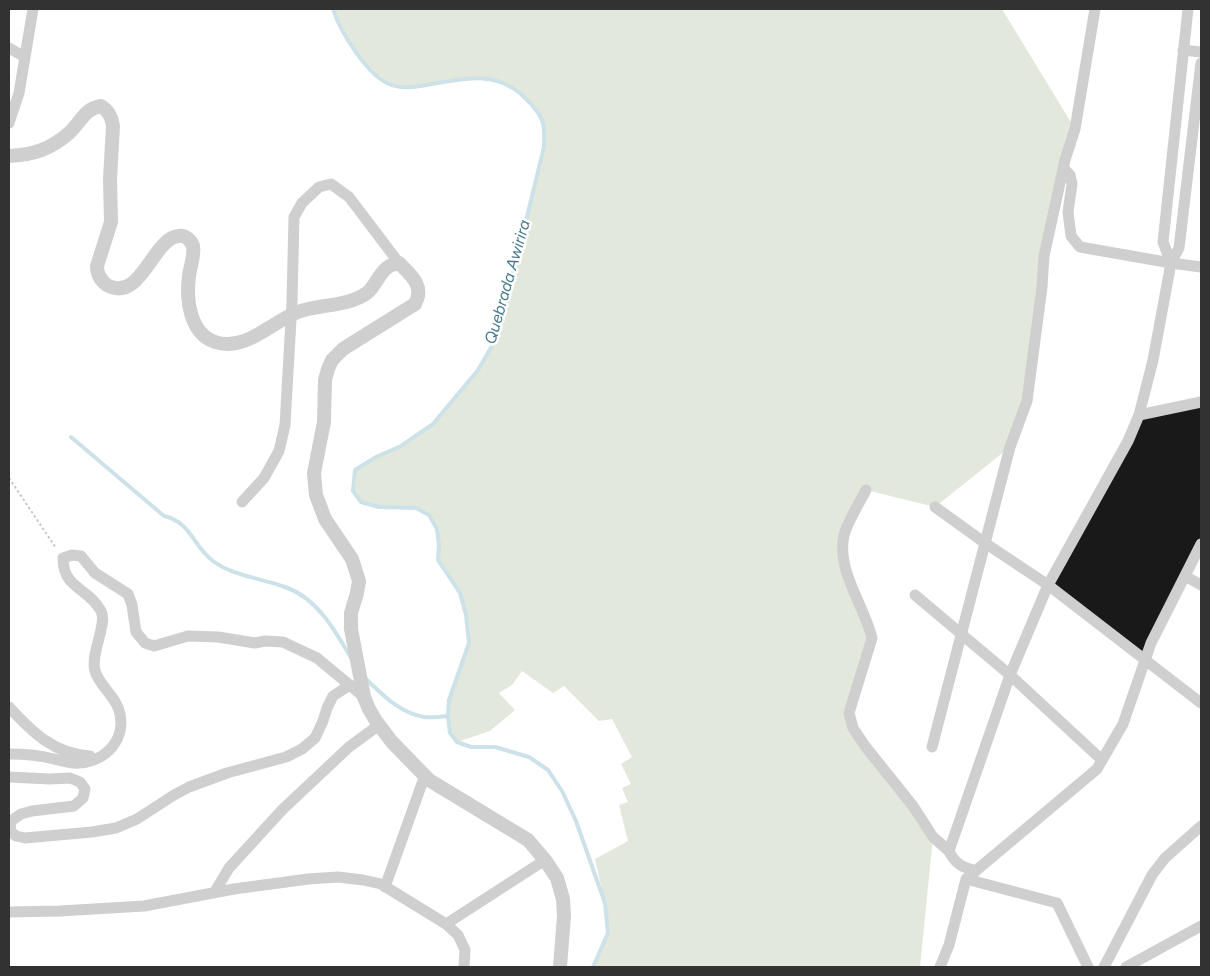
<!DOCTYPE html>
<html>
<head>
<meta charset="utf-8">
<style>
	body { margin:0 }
	#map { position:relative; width:1210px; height:976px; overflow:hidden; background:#fff; font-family:Figtree,sans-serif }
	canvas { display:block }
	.frame { position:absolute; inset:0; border:10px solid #323232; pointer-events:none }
</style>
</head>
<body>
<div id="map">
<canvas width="1210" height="976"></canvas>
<div class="frame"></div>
</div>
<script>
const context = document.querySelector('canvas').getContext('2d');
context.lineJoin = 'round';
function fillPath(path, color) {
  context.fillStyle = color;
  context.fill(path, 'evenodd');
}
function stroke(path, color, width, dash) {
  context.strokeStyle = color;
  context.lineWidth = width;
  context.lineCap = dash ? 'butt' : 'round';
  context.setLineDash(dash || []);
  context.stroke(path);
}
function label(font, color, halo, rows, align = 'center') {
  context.font = font + ' Figtree,sans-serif';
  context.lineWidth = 5;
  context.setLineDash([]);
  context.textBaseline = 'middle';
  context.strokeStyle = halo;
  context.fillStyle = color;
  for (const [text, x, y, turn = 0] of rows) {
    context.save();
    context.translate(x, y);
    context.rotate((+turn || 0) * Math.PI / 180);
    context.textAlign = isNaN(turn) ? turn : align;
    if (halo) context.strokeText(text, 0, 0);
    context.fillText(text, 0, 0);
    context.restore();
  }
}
const green = new Path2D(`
	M333,9H1002L1075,129L1044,256L1027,401L1010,447L935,507L866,490L844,552L869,626L849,713L933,837L920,967H593L608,933L605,903L595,859L628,841L619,805L628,802L622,788L631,784L621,764L632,757L612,719L599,721L564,686L553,693L522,671L512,685L499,693L515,710L490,731L457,742L450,733L448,716L449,700L469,642L466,615L460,593L438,560L439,546L437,529L429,515L416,508L379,507L361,502L353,491L355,470L376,457L401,446L433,424L478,370L496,339L504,311L544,147C544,140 545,132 543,124C541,113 529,102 521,94C492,69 460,80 426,85C416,87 402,89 392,85C368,78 340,31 333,9Z`);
const stream = new Path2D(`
	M333,9C340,31 368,78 392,85C402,89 416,87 426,85C461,80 492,69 521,94C529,102 541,113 543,124C545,132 544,140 544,147L504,311L496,339L478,370L433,424L401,446L376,457L355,470L353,491L361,502L379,507L416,508L429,515L437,529L439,546L438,560L460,593L466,615L469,643L449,700L448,716L450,733L457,742L471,747H495L529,757L548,770L562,791L576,821L605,903L608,933L593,967
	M71,437L164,516C191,522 193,546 213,561C233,576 263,579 285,587C317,598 335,630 351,658
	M365,678C382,694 399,713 424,717C431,718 440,717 448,716`);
const building = new Path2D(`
	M1201,402V547L1145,659L1048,585L1139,415Z`);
const path = new Path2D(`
	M9,478L56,548`);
const minor = new Path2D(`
	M9,48L25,57
	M1183,50L1201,52
	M9,123L19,93L33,9
	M1063,168L1070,175L1072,184L1068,212L1071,236L1080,247L1171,263L1201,267
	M1171,263L1163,242L1188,9
	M1139,415L1201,402
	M866,490C860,502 847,523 844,535C836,570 864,605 872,638L849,713L853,728L865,746L913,806L933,837L949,851
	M242,502L264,478L279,451L285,425L292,302L294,217L302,203L319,187L331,184L349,197L399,263
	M935,507L985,543L1048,585L1201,703
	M1185,576L1201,585
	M915,595L1010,675L1102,760
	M9,707C32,732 54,754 90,756
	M932,747L1010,447L1027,401L1042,287L1044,256L1065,160L1075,129L1095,9
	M9,754C24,754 39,755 54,759C60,760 67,763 73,763C101,765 126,743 120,714C117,697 100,687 95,671C90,653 108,624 101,611C88,587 63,589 63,558L72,555L81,556L95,573L128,594L132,605L136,632L145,643L154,646L188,636L218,637L255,643L265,641L283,642L317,658L364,697
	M9,777L50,779L70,778L80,782L85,789L83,798L74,806L32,811L21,814L11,821L10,831L16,836L25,838L92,832L116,828L137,819L174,795L189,787L227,773L286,757L302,749L315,738L323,721L327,708L333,696L350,685
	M976,871C962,867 955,864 949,851L1010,675L1048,585L1128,441L1139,415L1153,360L1171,263L1179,248L1201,63
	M966,879L1057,903L1088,967
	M385,887L425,775
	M214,893L229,868L282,810L349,747L379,725
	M9,912L60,911L144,906L234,889L308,879L338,877L363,880L381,884L446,924L458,935L465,950L464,967
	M446,924L545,860
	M940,967L949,945L966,879L1097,769L1123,724L1151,643L1201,544
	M1104,967L1152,875L1165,858L1201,826
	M1126,967L1201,926`);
const tertiary = new Path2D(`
	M9,156C33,155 51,149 69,133C80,123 85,108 101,106C109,111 112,117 113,126L110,179L111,222L97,266C97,274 100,280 107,285C141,304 153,237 179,236C185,235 191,240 193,246C195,255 190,267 189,276C186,298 189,333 215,342C246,352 271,322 298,312C319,304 347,307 367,293C375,287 379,273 388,267C391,265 396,264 399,263C411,275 425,286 415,304L343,349L332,360L328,369L325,380L324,422L314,473L315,485L316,495L325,519L352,559L359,581L357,593L351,613V629L364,697L369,709L376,721L392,742L429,780L528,840L545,860L557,878L563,899L564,916L560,967`);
const waterNames = [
	["Quebrada Awirira",508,282,-74]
];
fillPath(green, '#e3e8dc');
stroke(stream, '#cde1e8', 4);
fillPath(building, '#191919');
stroke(path, '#c9c9c9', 2, [2.5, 2.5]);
stroke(minor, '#cfcfcf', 11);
stroke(tertiary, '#cfcfcf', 14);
label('italic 16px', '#46798d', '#fff', waterNames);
</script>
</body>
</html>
